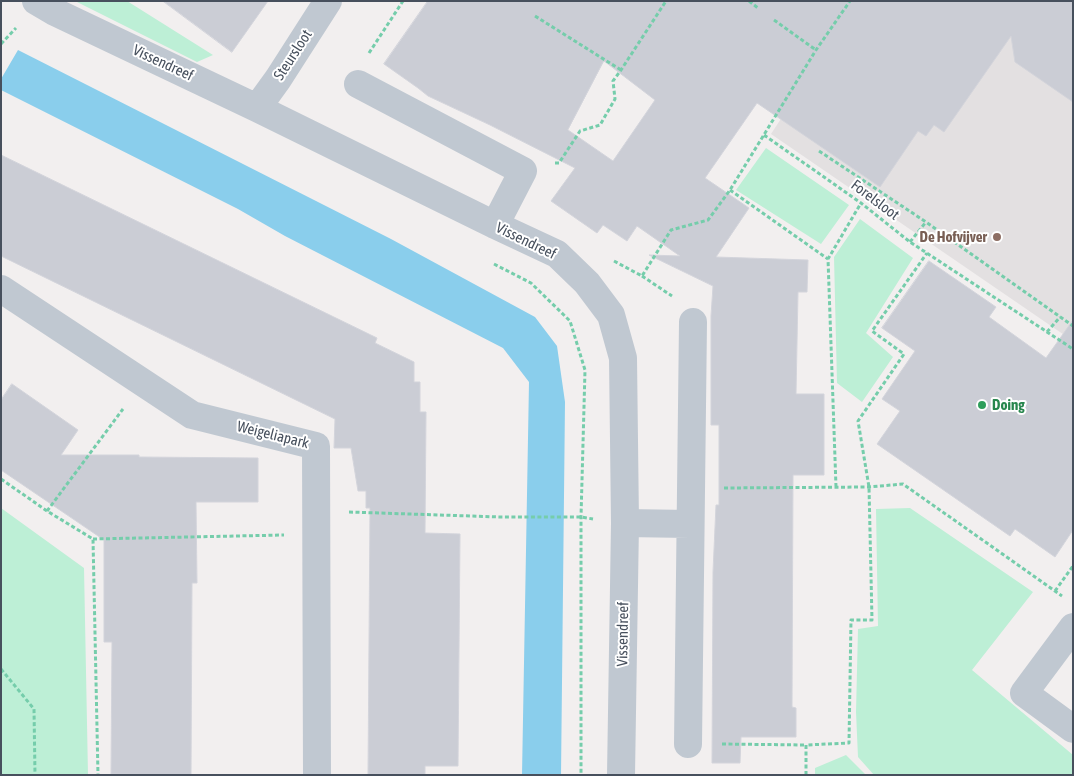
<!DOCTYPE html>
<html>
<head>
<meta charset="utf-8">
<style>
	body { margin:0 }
	#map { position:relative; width:1074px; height:776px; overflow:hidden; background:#f2efef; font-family:"Asap Condensed",sans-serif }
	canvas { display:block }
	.frame { position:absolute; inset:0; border:2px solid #47505d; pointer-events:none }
</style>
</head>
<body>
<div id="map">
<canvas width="1074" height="776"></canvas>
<div class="frame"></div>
</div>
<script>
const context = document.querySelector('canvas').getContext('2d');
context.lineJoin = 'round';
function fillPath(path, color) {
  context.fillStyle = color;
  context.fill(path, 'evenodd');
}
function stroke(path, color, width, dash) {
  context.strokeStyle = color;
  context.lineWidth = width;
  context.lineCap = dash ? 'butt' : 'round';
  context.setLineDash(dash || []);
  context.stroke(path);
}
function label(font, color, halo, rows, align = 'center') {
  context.font = font + ' "Asap Condensed",sans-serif';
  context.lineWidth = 4;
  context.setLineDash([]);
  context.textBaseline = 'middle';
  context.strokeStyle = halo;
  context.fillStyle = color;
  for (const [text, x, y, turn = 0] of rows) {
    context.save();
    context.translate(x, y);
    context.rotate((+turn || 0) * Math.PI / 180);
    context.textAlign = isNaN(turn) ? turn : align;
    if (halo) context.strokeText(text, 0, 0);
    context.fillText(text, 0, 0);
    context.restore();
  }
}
const education = new Path2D(`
	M858,1H1073V341L771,134Z`);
const green = new Path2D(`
	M75,1H127L213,55L197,62Z
	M766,148L849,205L821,244L736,190Z
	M860,219L913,258L866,333L893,357L862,402L837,383L834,257Z
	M1,508L84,568L88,775H1Z
	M910,508L1033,592L972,670L1073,755V775H874L858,757L856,712L858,629L878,626L876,509Z
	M846,755L866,775H815V768Z`);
const water = new Path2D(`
	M18,50L391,239L535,317L557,346L565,402L561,775H522L529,382L503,348L285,236L238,209L1,90V79Z`);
const building = new Path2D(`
	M163,1H268L232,52Z
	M428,1H1073V102L1015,62L1011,36L944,132L934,125L926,136L918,131L880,187L757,103L705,178L749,208L716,257L808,260L807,292H798L796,394H824V475H793L792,707L796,708V737H741L740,763H712L713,572L716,505H719V425H711V316L713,286L649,255L680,256L637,226L627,241L603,225L597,233L551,201L575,168L490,125L428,96L418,88L384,64ZM604,61L655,100L613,161L568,130Z
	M1,155L377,338L375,343L414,362V382H420V412H426L425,533L460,534L458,766H425V775H368L370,508H366V491H358L351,448H334L335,419L1,256Z
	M929,261L996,307L989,317L1046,358L1073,320V530L1055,557L1015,529L1010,536L877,444L900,411L882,399L915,351L882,328Z
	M12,384L78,430L61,455H139V457L258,458V502H196L197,583H192L191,775L111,774L112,642H104V540L1,470V400Z`);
const path = new Path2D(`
	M749,1L758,8
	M535,16L621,70
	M774,20L816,50
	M1,44L16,28
	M369,53L403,1
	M764,135L861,203L910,242L1073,349
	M819,151L926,222L1073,326
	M555,163H559L580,131L600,125L615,99L613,81L621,70L666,1
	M730,190L828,259
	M910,242L926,222
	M614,261L642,276L671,230L708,220L730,190L816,50L850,1
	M494,264L531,283L570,321L585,370L581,517V775
	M642,276L672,296
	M1047,332L1060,317
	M1,479L47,511L93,539L98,775
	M836,487L828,259L861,203
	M724,488L869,487L903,484L1062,596
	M47,511L123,409
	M349,512L500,517H581L593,519
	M93,539L284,535
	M1055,591L1073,566
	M1,669L34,709L35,775
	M722,744L806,745
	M806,775V745L849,743L851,620H872L869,487L858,421L904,354L872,331L927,253`);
const minor = new Path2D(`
	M36,1L53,11L257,108L495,225L557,254L587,283L611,315L623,358L625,523L621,775
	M358,84L523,171L495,225
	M257,108L278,79L328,1
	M1,289L192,415L316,446L317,775
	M625,523L690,524
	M1073,627L1024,693L1073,729
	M688,744L693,322`);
const markers = [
	[997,237,5,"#8d6e63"],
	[982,405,5,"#2e9e5b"]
];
const streetNames = [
	["Steursloot",293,55,-57],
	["Vissendreef",163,63,25],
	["Forelsloot",875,200,37],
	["Vissendreef",526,241,26],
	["Weigeliapark",273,435,14],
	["Vissendreef",623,634,-89]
];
const educationNames = [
	["De Hofvijver",987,237]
];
const leisureNames = [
	["Doing",992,405]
];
fillPath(education, '#e3e0e1');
fillPath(green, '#bdefd6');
fillPath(water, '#8aceec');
fillPath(building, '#cbcdd5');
stroke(building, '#d3d4db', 1);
stroke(path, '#75cdab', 3, [4, 2.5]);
stroke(minor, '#c0c8d1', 28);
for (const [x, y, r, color] of markers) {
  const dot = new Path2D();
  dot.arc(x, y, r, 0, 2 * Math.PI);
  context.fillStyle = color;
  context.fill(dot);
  stroke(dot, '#fff', 2);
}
label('15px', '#47505d', '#fff', streetNames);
label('bold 15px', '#785e54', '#fff', educationNames, 'right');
label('bold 15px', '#27864d', '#fff', leisureNames, 'left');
</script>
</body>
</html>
